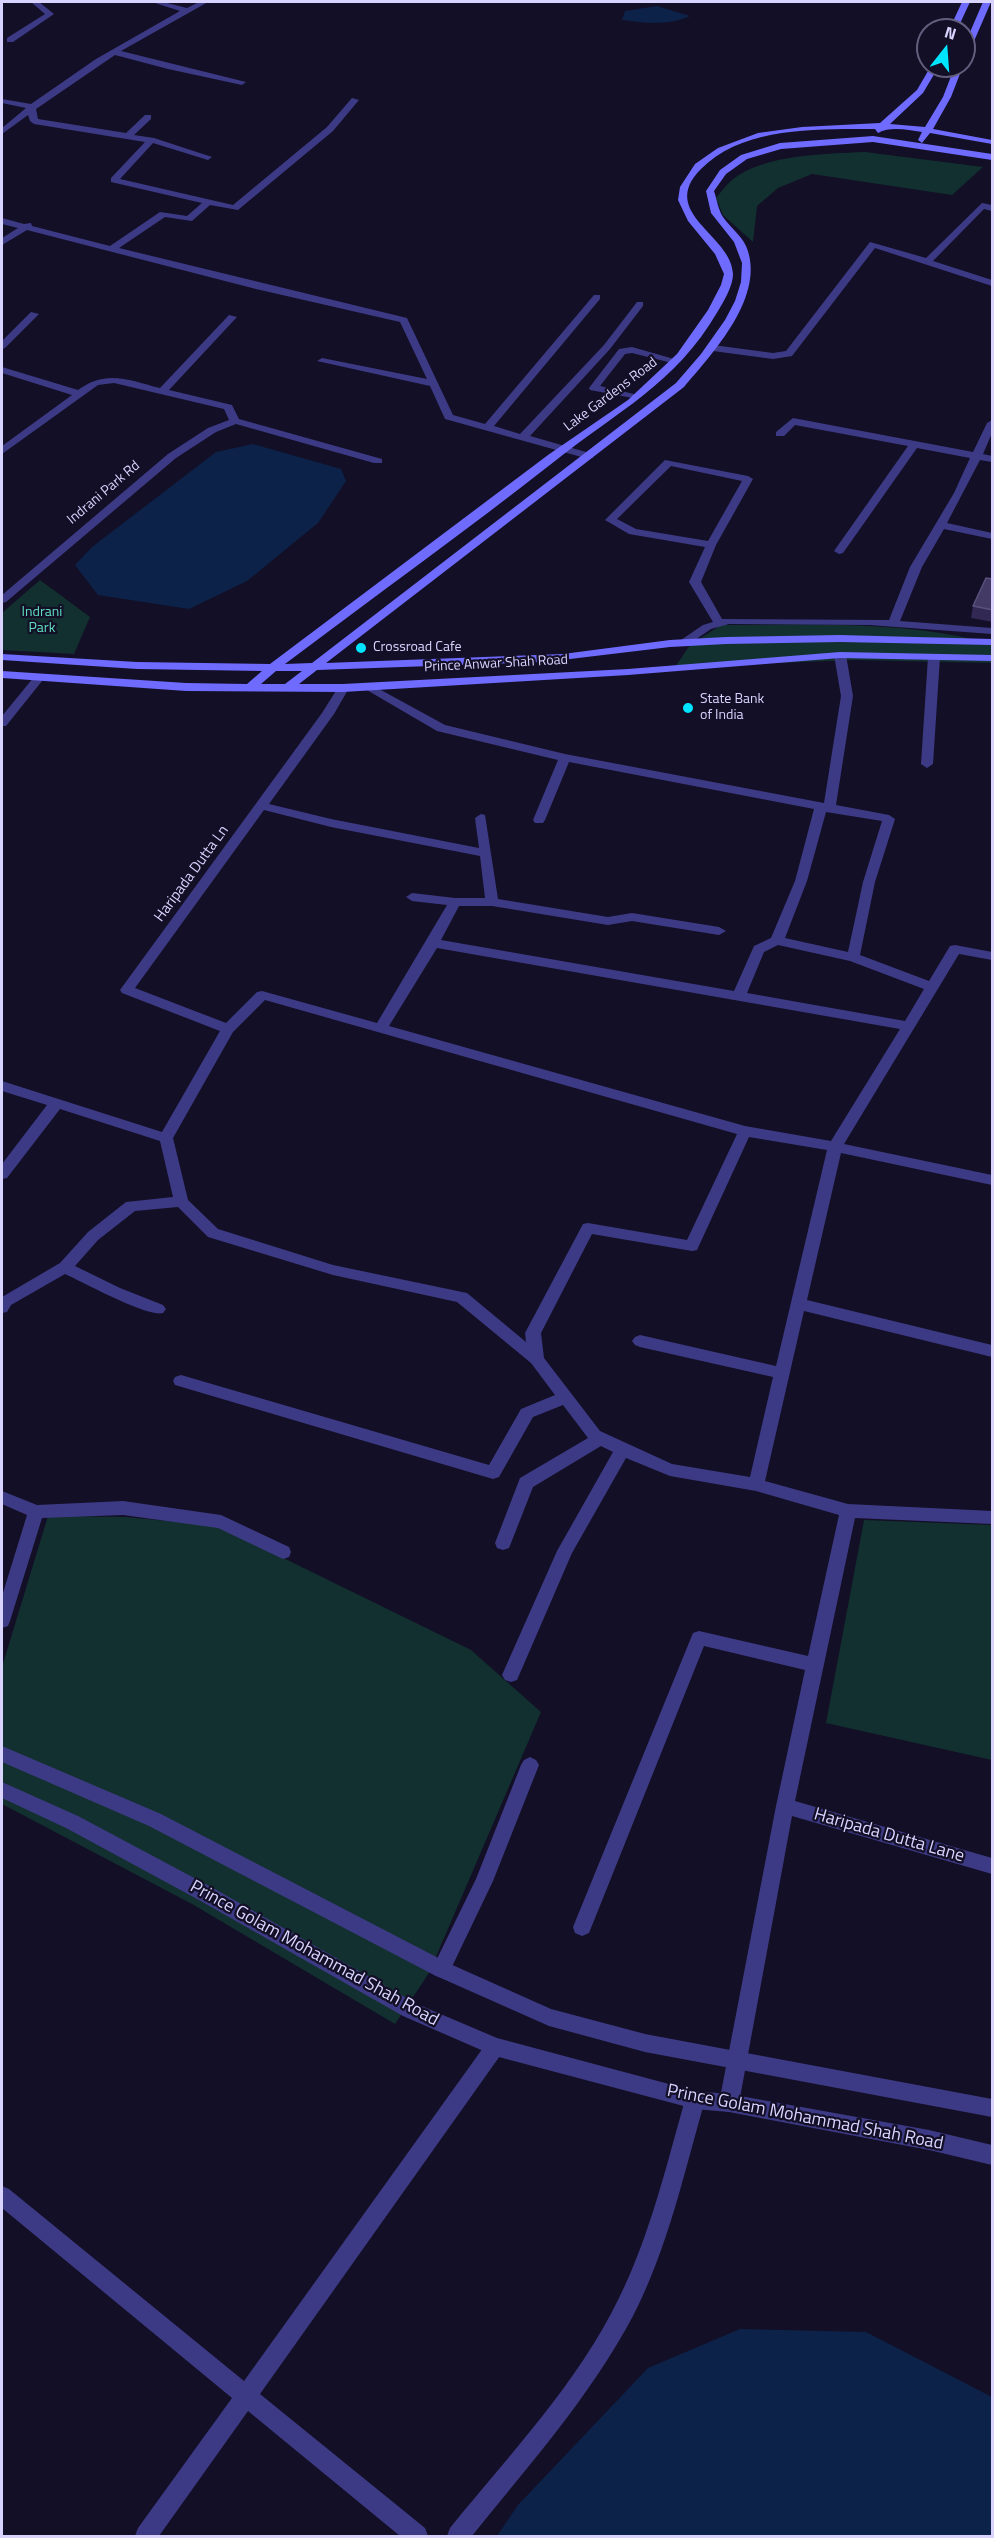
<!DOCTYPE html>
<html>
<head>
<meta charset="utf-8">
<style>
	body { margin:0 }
	#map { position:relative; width:994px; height:2538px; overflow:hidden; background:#130f26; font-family:"Titillium Web",sans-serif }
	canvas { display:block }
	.frame { position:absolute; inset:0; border:3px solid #d9d4ff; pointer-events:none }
	.north { position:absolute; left:916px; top:18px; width:60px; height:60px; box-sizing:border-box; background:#130f26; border:2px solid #625e7d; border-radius:50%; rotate:17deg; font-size:16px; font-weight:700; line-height:24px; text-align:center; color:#d9d4ff }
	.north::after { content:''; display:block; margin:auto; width:21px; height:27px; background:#00e5ff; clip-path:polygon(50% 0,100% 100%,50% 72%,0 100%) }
</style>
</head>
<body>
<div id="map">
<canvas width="994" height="2538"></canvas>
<div class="frame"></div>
<div class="north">N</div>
</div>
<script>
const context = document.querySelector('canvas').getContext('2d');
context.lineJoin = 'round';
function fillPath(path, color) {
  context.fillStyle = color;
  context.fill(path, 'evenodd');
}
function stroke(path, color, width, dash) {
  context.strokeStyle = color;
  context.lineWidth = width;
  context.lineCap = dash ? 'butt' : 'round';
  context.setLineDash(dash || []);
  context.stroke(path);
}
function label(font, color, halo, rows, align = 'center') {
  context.font = font + ' "Titillium Web",sans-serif';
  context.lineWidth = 4.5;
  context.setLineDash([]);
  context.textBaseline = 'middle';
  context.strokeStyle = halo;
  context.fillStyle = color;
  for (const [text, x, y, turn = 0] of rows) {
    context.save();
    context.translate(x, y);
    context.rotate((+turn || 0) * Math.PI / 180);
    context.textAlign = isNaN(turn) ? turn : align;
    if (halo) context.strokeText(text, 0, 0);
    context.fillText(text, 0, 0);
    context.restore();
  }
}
const green = new Path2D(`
	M865,152L983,167L952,195L812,174L778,188L757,206L753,242L723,215L716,198C721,192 726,185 732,180C763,154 826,154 865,152Z
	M40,580L90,617L74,654L2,650V613Z
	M721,625C811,625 904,620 992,644V663L853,660L675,667L690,645Z
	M48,1516L126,1517L218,1526L471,1650L541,1712L429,1973L395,2024L192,1904L2,1804V1667Z
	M864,1520L992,1525V1760L826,1723Z`);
const water = new Path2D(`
	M657,6L690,16C669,26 644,23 622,20L625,11Z
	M253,444L341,469L346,481L318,523L247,581L189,609L98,595L75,565L92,547L216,452Z
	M740,2329L866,2332L992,2397V2536H497L518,2505L648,2368Z`);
const minor = new Path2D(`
	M31,2H39L54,14L13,42H7V38L45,14Z
	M152,2H163L187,8L199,2H208L121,51L246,82L242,85L168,69L115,55L36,109L38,119L126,133L145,115H151V119L134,135L154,138L212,157L208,160L153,143L120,179L233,205L327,127L352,98L359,100L333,131L238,210L210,205L192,221L165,217L119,248L407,318L453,415L485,424L594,295H600V299L494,426L520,434L604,345L637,302H643V306L610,349L530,436L593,454V458H585L445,419L430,386L317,361L322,358L427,379L400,322L256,289L27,230L2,245V238L18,228L2,224V218L24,224L31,223L32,226L110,246L160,212L187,216L202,203L111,182V178L145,142L34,124L30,121L28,115L2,134V128L26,108L2,103V99L31,104L96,59L180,11Z
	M982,203L992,205V211L984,209L933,261L992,280V286L875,248L792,356L773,359L713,351L708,348L713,345L773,353L786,351L870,242L926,258Z
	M31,312L39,314L5,348L2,349V341Z
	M229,315L237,317L169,390L232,405L239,419L382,459V463H374L236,424L216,432L176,458L6,602L2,603V595L168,454L208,428L229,420L224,409L114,383L98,385L2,454V446L72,395L2,373V367L78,390C106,369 129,380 160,388Z
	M632,347L681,361L676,364L632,353L625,354L600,386L638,395V399L590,390L589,388L619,349Z
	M793,418L973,452L987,423L992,420V433L983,454L992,456V462L980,460L947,523L992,533V539L944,529L922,567L900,621L992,628V634L869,625L729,624L711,629L689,644H681V640L703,625L713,622L689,582L705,547L629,534L605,520L665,460L748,476L753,479L716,545L701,582L722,619L889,620L910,567L954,493L970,458L917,448L843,553L839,554L834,551L908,446L795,425L784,436H776V432ZM671,466L742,481L708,541L636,529L617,519Z
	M840,652L846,655L853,696L836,805L889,815L895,819L875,882L860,955L929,981L950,946L955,945L992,952V960L959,954L844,1144L992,1175V1185L841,1153L807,1300L992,1345V1357L804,1311L765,1481L848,1504L992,1511V1524L855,1518L795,1801L992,1858V1874L792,1816L739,2103L736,2110L729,2112L722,2110L719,2103L776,1806L805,1670L704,1646L589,1933L582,1936L575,1933L573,1927L693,1633L699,1631L808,1656L839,1515L756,1491L670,1476L626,1458L572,1553L517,1680L511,1682L505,1680L502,1675L557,1551L613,1452L601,1446L533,1487L511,1543L509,1548L503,1550L497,1548L495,1543L520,1478L588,1438L563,1405L533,1417L499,1477L493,1479L175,1385L173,1381L175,1377L181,1375L489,1465L521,1409L555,1395L531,1363L457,1302L333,1275L208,1237L178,1207L135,1211L98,1240L75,1266L120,1288L163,1305L166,1309L163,1313C148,1318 83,1282 65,1274L11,1305L7,1312L2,1313V1297L60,1263L88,1232L126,1202L173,1197L160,1141L60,1109L7,1178L2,1179V1164L47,1105L2,1091V1081L162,1132L220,1031L122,993L120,990L322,713L339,686L343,684L349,688L334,714L269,804L331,819L479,848L475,818L481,814L485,815L498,899L608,917L632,913L719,927L726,931L719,935L632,921L608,925L492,906H459L441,940L734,991L754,946L771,938L795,881L814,809L569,762L545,820L543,823H535L533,820L558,760L437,731L360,686L362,684H370L445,725L565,754L824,803L841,696L834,655ZM264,810L331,827L480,856L485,898H455L412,893L406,897L412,901L447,905L377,1023L262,991L257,992L226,1023L135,988ZM826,812L882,821L863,882L848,952L785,938L807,881ZM778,945L850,961L924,989L905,1021L747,993L764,952ZM437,948L900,1029L831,1141L745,1126L389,1026ZM265,1000L737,1134L687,1240L588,1223L583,1224L525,1333L526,1342L467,1293L333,1265L218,1229L188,1200L173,1138L233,1032ZM749,1137L827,1150L776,1366L640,1335L635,1337L632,1341L635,1345L640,1347L773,1377L750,1477L672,1464L600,1431L544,1358L541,1333L592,1234L692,1251L697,1250Z
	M934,654L940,657L933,764L927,768L921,764L928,657Z
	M38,675L42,677V681L6,726H2V716L34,677Z
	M2,1491L37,1505L123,1501L221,1515L289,1547L291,1552L289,1557L283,1559L218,1528L123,1515L42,1518L10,1621L8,1626L2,1628V1596L27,1515L2,1504Z
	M530,1757L536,1760L539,1765L493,1881L448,1975L441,1978L434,1975L432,1969L476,1879L521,1765L524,1760Z
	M495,2038L502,2041L505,2047L502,2053L260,2394L425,2528L428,2536H400L248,2411L159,2536H135L138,2528L232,2398L2,2208V2186L9,2189L244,2381L488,2041Z
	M695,2091L702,2093L705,2100C684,2173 668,2248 633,2316C590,2397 529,2465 472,2536H447L450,2528C509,2455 578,2383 619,2298C650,2235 666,2167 685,2100L688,2093Z`);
const tertiary = new Path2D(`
	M2,1746L161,1814L448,1963L551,2009L645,2034L992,2099V2117L645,2052L549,2026L434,1975L149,1826L2,1762Z
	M2,1782L78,1816L213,1888L417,2004L497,2038L695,2091L729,2094L929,2130L992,2145V2165L929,2150L729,2112L695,2109L495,2056L403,2016L199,1900L66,1828L2,1798Z`);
const secondary = new Path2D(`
	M962,2H970L957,30H949Z
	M983,2H991L968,55L964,57V46Z
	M931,66H939L923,93L890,124L925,127L943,97L955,66H963L951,97L933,129L992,140V144L930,133L922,143L918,140L922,132C907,130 891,126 878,133L875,129C820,129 743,126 701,169C657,213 732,235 733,274C733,286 724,301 718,311C675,385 617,411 555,461C466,531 375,596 285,664L312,663L676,383L701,354L725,320L735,301L741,282L742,263L734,242L711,213L706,191L720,170L741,155L780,143L873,136L992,154V160L873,142L781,149L747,159L726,174L714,191C717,200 718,209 723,217C730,227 741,235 746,246C767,295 713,353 684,387L326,663L563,654L670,640L726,637L840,635L992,639V645L840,642L726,644L670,647L545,662L317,670L299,684H343L628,669L840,652L992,655V661L840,658L628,675L343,692L186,691L2,678V671L186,683L247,684L262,671L137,669L2,660V654L137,662L270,664L548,455L628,400L677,354L708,310L721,285L724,274L715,254L688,221L678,200L680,187L695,164L718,148L758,133L802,127L880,123L917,90ZM276,671H302L285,684H261Z`);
const wall = new Path2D(`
	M993,579V622L971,618L973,606Z`);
const building = new Path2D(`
	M986,578L993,579V610L973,606Z`);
const markers = [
	[361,648,6,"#00e5ff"],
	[688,708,6,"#00e5ff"]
];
const farStreetnames = [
	["Lake Gardens Road",611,395,-37],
	["Indrani Park Rd",104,493,-40],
	["Prince Anwar Shah Road",496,664,-3]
];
const farParknames = [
	["Indrani",42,613],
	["Park",42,629]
];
const farPoinames = [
	["Crossroad Cafe",373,648],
	["State Bank",700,700],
	["of India",700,716]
];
const streetNames = [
	["Haripada Dutta Ln",192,874,-54]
];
const nearStreetnames = [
	["Haripada Dutta Lane",889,1836,16],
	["Prince Golam Mohammad Shah Road",314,1954,29],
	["Prince Golam Mohammad Shah Road",805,2118,11]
];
fillPath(green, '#12302f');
fillPath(water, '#0c2248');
fillPath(minor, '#3d3a85');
fillPath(tertiary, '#3d3a85');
fillPath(secondary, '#6f6bff');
fillPath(wall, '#312854');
fillPath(building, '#433a66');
stroke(building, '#5a527e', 1.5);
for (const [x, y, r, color] of markers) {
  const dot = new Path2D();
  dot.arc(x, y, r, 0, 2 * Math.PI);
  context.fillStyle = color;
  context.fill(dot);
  stroke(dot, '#130f26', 2);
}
label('14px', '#d9d4ff', '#130f26', farStreetnames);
label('14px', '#5fe0c0', '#130f26', farParknames);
label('14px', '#d9d4ff', '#130f26', farPoinames, 'left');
label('15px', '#d9d4ff', '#130f26', streetNames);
label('18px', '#d9d4ff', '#130f26', nearStreetnames);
</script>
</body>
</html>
